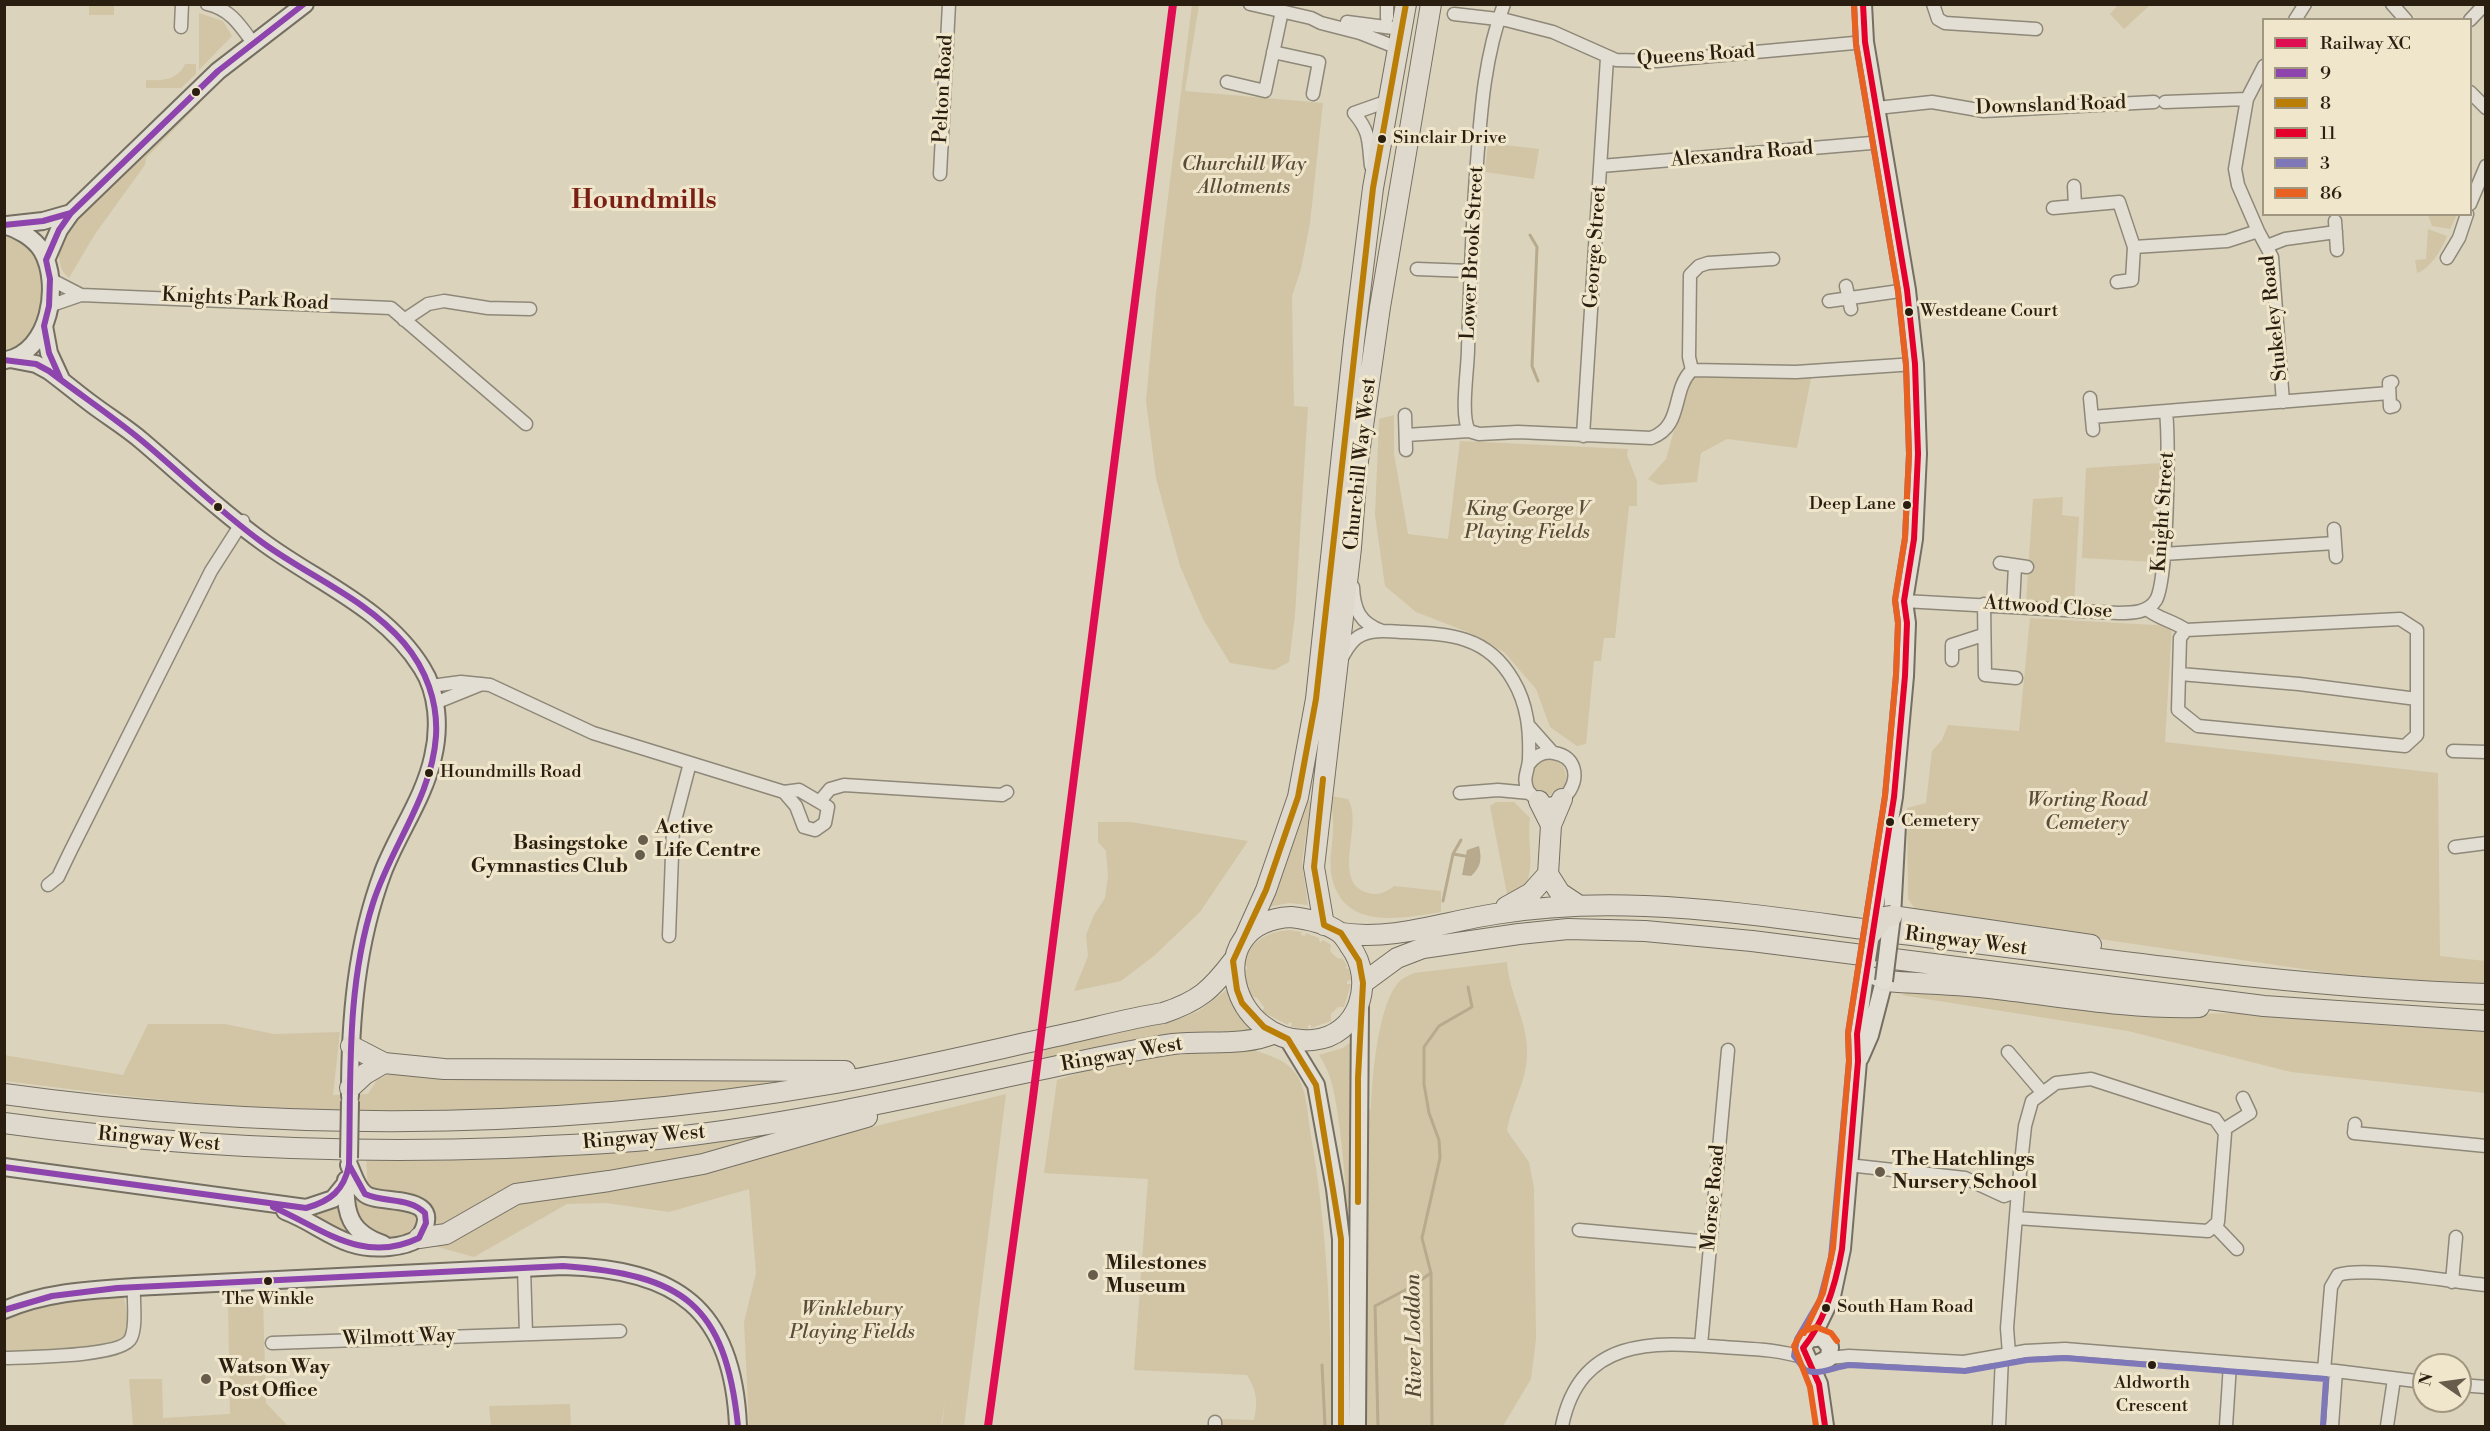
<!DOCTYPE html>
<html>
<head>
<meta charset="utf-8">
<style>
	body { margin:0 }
	#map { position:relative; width:2490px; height:1431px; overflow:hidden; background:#dbd3bc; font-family:"Libre Bodoni",serif }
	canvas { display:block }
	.frame { position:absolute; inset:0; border:6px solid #2a1e10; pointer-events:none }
	.legend { position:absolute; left:2262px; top:18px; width:210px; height:198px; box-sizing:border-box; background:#f0e6cb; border:2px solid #a19680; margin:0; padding:8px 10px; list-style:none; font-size:18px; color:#2a1e10 }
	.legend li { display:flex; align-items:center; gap:12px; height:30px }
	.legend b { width:30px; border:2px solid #a19680 }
	.north { position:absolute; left:2412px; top:1353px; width:60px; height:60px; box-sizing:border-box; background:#f0e6cb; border:2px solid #a19680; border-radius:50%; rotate:283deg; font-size:16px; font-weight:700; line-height:24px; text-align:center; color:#2a1e10 }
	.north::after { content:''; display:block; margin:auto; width:21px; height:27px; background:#685d4c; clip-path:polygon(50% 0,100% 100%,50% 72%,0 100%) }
</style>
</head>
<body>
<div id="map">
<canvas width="2490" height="1431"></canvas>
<div class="frame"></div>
<ul class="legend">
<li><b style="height:8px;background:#df0d52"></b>Railway XC</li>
<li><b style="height:8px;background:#8e44ad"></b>9</li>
<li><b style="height:8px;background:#ba7d05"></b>8</li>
<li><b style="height:8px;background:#e4002b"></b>11</li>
<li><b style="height:8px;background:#7e78b8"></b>3</li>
<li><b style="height:8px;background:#e86121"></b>86</li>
</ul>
<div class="north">N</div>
</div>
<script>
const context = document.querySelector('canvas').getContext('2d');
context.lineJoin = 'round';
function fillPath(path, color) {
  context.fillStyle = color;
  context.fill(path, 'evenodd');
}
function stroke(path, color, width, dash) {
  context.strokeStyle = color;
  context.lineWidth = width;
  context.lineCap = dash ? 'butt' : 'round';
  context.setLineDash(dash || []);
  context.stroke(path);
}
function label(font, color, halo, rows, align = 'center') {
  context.font = font + ' "Libre Bodoni",serif';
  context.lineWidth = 6;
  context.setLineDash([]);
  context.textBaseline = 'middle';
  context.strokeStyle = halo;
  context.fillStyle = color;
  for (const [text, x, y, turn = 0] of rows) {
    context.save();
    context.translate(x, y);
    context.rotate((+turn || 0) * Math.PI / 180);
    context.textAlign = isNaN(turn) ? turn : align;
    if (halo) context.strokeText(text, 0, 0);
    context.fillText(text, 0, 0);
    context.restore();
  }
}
const green = new Path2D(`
	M1192,4L1199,5L1185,91L1323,103L1310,223L1301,269L1292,296L1294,406L1308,407L1295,615L1289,662L1274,670L1230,663L1203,619L1180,566L1156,478L1146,401L1156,294Z
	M2119,4H2150V5L2124,29L2110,14Z
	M89,5H114V15H89Z
	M199,13L223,21L232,36L199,70Z
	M185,64H196V74L181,88H146V80C162,81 178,80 185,64Z
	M197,99L200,103L146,158L145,165L95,234L69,278C53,264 59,243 68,227Z
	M1488,143L1539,149L1534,179L1485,172Z
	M2428,215H2457L2450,229L2432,226Z
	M2428,229L2447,236C2443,248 2429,270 2417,273L2415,260L2426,259Z
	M10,236C48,248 51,315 26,341C21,346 11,347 5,350L4,237Z
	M1718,373L1812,374L1797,448L1727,439L1701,453L1697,482L1659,485L1648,479L1666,459L1689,377Z
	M1394,415V454L1408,534L1448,539L1460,441L1628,449L1627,455L1637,481V506H1629L1615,638H1604L1601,661H1594L1586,744L1577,746L1550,727L1536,689L1504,652L1470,633L1416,612L1385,586L1375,515L1379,419Z
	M2160,463L2155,562L2082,558L2086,468Z
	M2063,497L2062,515L2079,517L2074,605L2026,602L2033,499Z
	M2030,618L2172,626L2165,742L2438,773L2440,956L2485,961V986L2384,981L2107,940L1920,916L1908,899L1907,808L1926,803L1932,751L1942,740L1948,725L2019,731Z
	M1530 777a18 18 0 1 1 36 0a18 18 0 1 1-36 0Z
	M1331,796L1348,799C1364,825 1330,882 1368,893C1377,896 1387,892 1394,886L1441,891V912C1403,918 1344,931 1332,878C1328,862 1333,844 1333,828C1333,817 1332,806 1331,796Z
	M1303,800L1311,801L1302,862L1308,905L1290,903L1262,908Z
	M1496,802H1514L1530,818C1527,843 1535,862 1526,886L1507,894L1490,806Z
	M1098,822H1131L1248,841L1200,912L1155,955L1121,981L1074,991L1088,956L1086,935L1094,915L1105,898L1108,876L1106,851L1098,842Z
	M1289,930L1302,932L1301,935L1305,936L1306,933L1319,938L1320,943L1323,940L1331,945L1330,951L1337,958L1343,959L1347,966L1345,968L1349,969L1351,980L1347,981V984H1351L1344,1007H1338L1331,1014V1021L1311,1028V1025H1308V1029L1291,1027L1292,1023L1289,1022L1288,1025L1263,1012L1264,1007L1257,998L1250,996L1246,988L1250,986L1245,984L1243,969L1247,970V966L1243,965C1250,942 1265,932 1289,930Z
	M1507,962C1509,994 1529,1024 1527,1056C1526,1083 1511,1105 1507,1131L1529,1162L1534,1188L1536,1339L1531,1379L1503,1426H1365L1364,1112L1371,1109C1372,1080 1378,998 1402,979C1405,977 1410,975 1414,973Z
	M1227,989L1235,1007L1258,1034C1196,1026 1105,1052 1042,1064L1045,1045L1176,1020L1199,1011Z
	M1915,991L2169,1014L2251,1013L2485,1029V1093L2291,1072L2128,1031L1901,995Z
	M148,1024H225L274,1034L340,1032L333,1095L368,1094L377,1080L389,1074L818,1075C787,1081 755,1089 724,1092C594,1108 460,1113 330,1111C221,1109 112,1094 5,1081L4,1055L123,1075Z
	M1355,1039L1351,1328C1349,1261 1348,1195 1340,1130C1336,1104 1334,1077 1319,1055L1343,1048Z
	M1254,1050C1267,1055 1281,1058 1291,1068C1308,1085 1307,1114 1311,1136C1328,1233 1331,1329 1332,1426H1222V1419L1254,1420C1258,1402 1257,1391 1247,1375L1134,1370L1148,1179L1044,1173L1057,1080L1134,1055L1173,1051Z
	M1006,1094L964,1426H942L945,1402L941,1426H749L744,1322L756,1273L749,1189L669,1212L606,1203L567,1204L474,1257L427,1244L428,1212L368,1190L366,1155L779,1131L781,1137L807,1143Z
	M355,1191L417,1212L419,1225L410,1235C401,1236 391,1238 381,1236C363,1232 349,1209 355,1191Z
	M343,1197L361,1241L308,1216Z
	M115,1295L124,1298L128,1319L125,1340L104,1345L5,1354V1317L44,1300Z
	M263,1300L266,1403L288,1426H133L129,1379H162L163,1418L230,1414L228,1302Z
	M570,1404L571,1426H491L489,1406Z`);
const water = new Path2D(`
	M1479,846C1482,859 1481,867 1471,876L1462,875L1467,850Z`);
const stream = new Path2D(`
	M1530,235L1537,247L1532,366L1538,381
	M1453,854L1465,856
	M1443,901L1453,854L1461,840
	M1322,1365L1325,1426
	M1378,1426L1375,1306L1409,1288L1431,1273
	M1432,1426L1431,1273L1422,1238L1440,1158L1439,1140L1429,1113L1424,1084V1047L1439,1026L1472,1007L1468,987`);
const street = new Path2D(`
	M207,4C230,9 240,25 253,43
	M1250,4L1311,18L1321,23L1360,33L1398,48
	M1933,4L1938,19L1945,23L2036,29
	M2392,4L2406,20
	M1454,14L1506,20L1553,32L1616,60L1657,61L1865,42
	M1387,18V4
	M2295,20L2305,4
	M2470,20L2485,4
	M1347,22L1401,29
	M181,27L182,4
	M1273,52L1319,62L1313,94
	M2264,66L2247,99L2235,169L2238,185L2258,231L2272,257L2283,402
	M1227,82L1265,91L1282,11
	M2470,92L2486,108
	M2165,102L2247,99
	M1877,108L1932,102L1984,111L2154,102
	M1371,166C1368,142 1371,133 1354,113L1388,101
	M1601,166L1883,142
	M940,174L949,4
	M2074,186L2075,206
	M2470,204L2486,166
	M2053,208L2119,202L2134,247L2227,241L2258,231
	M2335,221L2337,250
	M2267,246L2285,239L2336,232
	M2447,258L2459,238L2467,214
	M1417,269L1470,271
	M50,279L81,295
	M2117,282L2132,280L2134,247
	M1846,286L1851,309
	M1829,301L1907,290
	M49,306L81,295L391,308L526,424
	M404,320L428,304L444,301L488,308L530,309
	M1692,370L1689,357L1690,275L1699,266L1708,263L1773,259
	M2392,382L2389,383L2390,407L2394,406
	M2090,398L2093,430
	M1405,415L1406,450
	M2092,417L2389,393
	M1469,431C1460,415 1468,369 1468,349C1470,287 1472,224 1477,162C1481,108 1485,55 1504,4
	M1406,435L1469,431L1479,434L1518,432L1651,438C1684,426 1671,390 1692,370L1796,372L1915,364
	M1583,436L1607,58
	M2334,529L2336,557
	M2163,554L2335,543
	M2000,563L2027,567
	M1353,587C1354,610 1360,623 1382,631
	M1904,601L2118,613C2132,613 2148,613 2156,600C2168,579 2169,441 2166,411
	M1984,604L1985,675L2016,678
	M2013,605L2015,566
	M2147,609C2156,618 2174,621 2186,630
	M2400,619L2417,630V735L2405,746L2198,726L2178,710L2180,638L2186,630Z
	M1341,659C1346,651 1350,642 1358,637C1370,629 1388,631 1402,632C1449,634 1487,635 1513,680C1528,705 1530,732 1529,760C1528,772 1522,778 1528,791C1560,832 1599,761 1554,753C1544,751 1535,756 1529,764
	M1952,660V645L1983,635
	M2180,674L2299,684L2417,699
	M431,686L461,682L490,685L593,733L784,792L799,790L828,807L825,823L815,830L804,827L796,806L784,792
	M435,703L482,684
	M1529,726L1553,753
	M2453,751L2486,752
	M1460,793L1498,790L1530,793
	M820,801L830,789L844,785L1002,795L1007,792
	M2455,847L2486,843
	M48,885L58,877L70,852L211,571L243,521
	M669,936L673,828L690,763
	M2008,1052L2042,1092
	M2355,1124L2354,1133L2486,1146
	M2223,1130L2250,1113L2243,1098
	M1848,1165L1965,1178L2004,1196L2018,1191
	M2215,1226L2237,1249
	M1579,1230L1710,1242
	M524,1268L526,1334
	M2452,1282L2456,1237
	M272,1343L620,1331
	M1701,1345L1728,1050
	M2009,1354L2007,1328L2018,1191L2025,1126L2032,1101L2056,1083L2091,1079L2215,1119L2225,1133L2218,1222L2208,1231L2016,1218
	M4,1358C26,1357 123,1357 131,1338C137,1325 133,1302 134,1287
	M1829,1358L1849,1356L1964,1362L2026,1351L2065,1349L2336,1371L2424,1382
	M2324,1371L2331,1287L2338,1275C2366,1266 2451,1282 2486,1285
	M2460,1385L2486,1387
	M1215,1426V1422
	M1562,1426C1580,1338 1652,1341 1723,1347C1751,1349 1777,1349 1805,1358
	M1999,1426L2002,1356
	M2226,1426L2230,1364
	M2332,1426L2336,1371
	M2387,1426L2394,1379`);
const secondary = new Path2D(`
	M1863,4L1865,42L1907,290L1915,364L1918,454L1914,539L1904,601L1907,623L1905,676L1894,797L1875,908
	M4,225C18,229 34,238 42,251C61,284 50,352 6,360
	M7,225L43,221L71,213
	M46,260L59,230L71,213L218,71L305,4
	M44,326L49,353L61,379
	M10,359L36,364L49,371C64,382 78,394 93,405C109,417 127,428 142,441C182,475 220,511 263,542C317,582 385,608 422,668C438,693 440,728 433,757C424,798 398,833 383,872C356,944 350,1020 350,1096
	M1892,916L1897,825
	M1288,1039L1316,1085L1335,1189L1341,1239V1426
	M1860,1058L1870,1035L1884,981L1874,976
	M4,1167L306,1208L333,1199L346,1183
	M346,1180C344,1213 350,1233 383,1244
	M285,1211C324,1226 343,1252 389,1247C400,1246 410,1244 419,1238C448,1191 380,1206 365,1194C357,1188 353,1174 349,1165
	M4,1310C46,1292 89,1290 134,1287L563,1266C676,1269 733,1308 738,1426
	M1812,1337L1832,1296L1842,1249L1858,1061L1857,1034L1867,960
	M1810,1363L1817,1364L1829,1358L1830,1347L1822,1337L1808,1339L1803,1348L1819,1384L1825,1426
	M1357,1426L1360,1006`);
const primary = new Path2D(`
	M1562,799L1551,825L1548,874L1560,893L1578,905
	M1539,801L1551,825
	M1506,907L1531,893L1548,874
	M1892,916L2091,945
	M1291,917C1307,919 1325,922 1339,932C1343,935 1347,941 1350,946C1376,981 1359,1036 1313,1040C1231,1048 1197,922 1291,917Z
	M1324,925L1314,867L1351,548L1357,468L1380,307L1431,4
	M1341,933C1393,941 1443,922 1495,914C1544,906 1595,904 1645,906C1725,909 1807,922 1887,932C2086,956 2285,987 2486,994
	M1244,939L1266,890L1298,797L1316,699L1354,341L1373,188L1406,4
	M1884,981C1922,984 1960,984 1998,989C2065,997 2131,1009 2199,1007
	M1363,983L1397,958L1423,948L1519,934L1568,929L1645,931L1752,941L2264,1006L2486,1021
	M351,1046L384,1063L444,1069L845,1071
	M350,1088L365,1074L384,1063
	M4,1094C279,1132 557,1131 830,1084C909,1070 988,1051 1066,1034C1098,1027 1131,1018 1163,1013C1199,1001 1211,990 1233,961
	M4,1123C170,1146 339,1154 506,1148C568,1145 631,1143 692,1135C821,1119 946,1089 1072,1063C1106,1056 1139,1049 1173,1044C1207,1040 1244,1047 1275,1033
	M419,1238L446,1234L516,1194L609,1181L703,1164L867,1117`);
const secondaryBridge = new Path2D(`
	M1867,960L1875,908
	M1884,981L1892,916
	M349,1158L350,1101`);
const primaryBridge = new Path2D(`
	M1871,934L1885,917L1892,916`);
const bus1 = new Path2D(`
	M4,225L43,221L71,213
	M4,360L36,364L49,371C79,394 112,416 141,440C182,474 220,512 263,543C310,577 366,599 404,643C426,669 438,702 436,736C432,797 391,846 373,903C346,987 351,1078 349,1165C344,1190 331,1201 306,1208L4,1167
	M61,380L49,353L44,326L49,306L50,279L46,260L59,230L71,213L218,71L304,4
	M273,1207C323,1229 363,1265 419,1238L426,1223L425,1213C409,1197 385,1203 365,1194L349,1165
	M4,1310L52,1296L117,1288L563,1266C683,1275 725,1303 738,1426`);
const bus2 = new Path2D(`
	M1323,779L1314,867L1324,925L1341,933L1359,961L1363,983L1358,1078V1202
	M1341,1426V1239L1316,1085L1288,1039L1264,1027L1242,1003L1237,990L1233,961L1266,890L1298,797L1316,699L1373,188L1406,4`);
const bus3 = new Path2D(`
	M1825,1426L1819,1384L1803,1348C1825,1321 1836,1283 1842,1249L1858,1061L1857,1034L1894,797L1905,676L1907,623L1904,601L1914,539L1918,454L1915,364L1907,290L1865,42L1863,4`);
const bus4 = new Path2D(`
	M1854,4L1856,44L1898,291L1906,365L1909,454L1905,538L1895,600L1898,623L1896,675L1885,796L1848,1033L1849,1061L1831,1258L1820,1300L1797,1339L1794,1356L1805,1370C1819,1376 1834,1367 1849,1365L1965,1371L2027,1360L2065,1358L2326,1379L2323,1425`);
const bus5 = new Path2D(`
	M1804,1333L1823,1293L1833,1248L1849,1061L1848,1033L1885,796L1896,675L1898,623L1895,600L1905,538L1909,454L1906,365L1898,291L1856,44L1854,4
	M1816,1426L1810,1387L1794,1346L1802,1332L1816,1327L1831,1333L1837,1341`);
const rail1 = new Path2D(`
	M988,1426L1032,1105L1173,4`);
const markers = [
	[196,92,5,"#2a1e10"],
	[1382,139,5,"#2a1e10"],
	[1909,312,5,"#2a1e10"],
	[1907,505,5,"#2a1e10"],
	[218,507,5,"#2a1e10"],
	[429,773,5,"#2a1e10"],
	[1890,822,5,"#2a1e10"],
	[643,840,6,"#685d4c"],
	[640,855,6,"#685d4c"],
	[1880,1172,6,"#685d4c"],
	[1093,1275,6,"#685d4c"],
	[268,1281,5,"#2a1e10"],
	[1826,1308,5,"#2a1e10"],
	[2152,1365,5,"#2a1e10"],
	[206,1379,6,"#685d4c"]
];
const busNames = [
	["Sinclair Drive",1393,139],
	["Westdeane Court",1920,312],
	["Deep Lane",1896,505,"right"],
	["Houndmills Road",440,773],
	["Cemetery",1901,822],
	["The Winkle",268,1300,"center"],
	["South Ham Road",1837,1308],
	["Aldworth",2152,1384,"center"],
	["Crescent",2152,1407,"center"]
];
const streetNames = [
	["Queens Road",1696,56,-4],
	["Pelton Road",944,89,-87],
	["Downsland Road",2051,106,-2],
	["Alexandra Road",1742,155,-5],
	["George Street",1596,247,-86],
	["Lower Brook Street",1473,253,-87],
	["Knights Park Road",245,300,3],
	["Stukeley Road",2275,318,-96],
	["Churchill Way West",1361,464,-84],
	["Knight Street",2164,512,-86],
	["Attwood Close",2048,608,4],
	["Ringway West",1966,942,7],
	["Ringway West",1122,1055,-10],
	["Ringway West",644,1138,-5],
	["Ringway West",159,1140,5],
	["Morse Road",1714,1198,-85],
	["Wilmott Way",399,1338,-2]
];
const parkNames = [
	["Churchill Way",1244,165],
	["Allotments",1244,188],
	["King George V",1527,510],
	["Playing Fields",1527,533],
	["Worting Road",2087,801],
	["Cemetery",2087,824],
	["Winklebury",852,1310],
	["Playing Fields",852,1333]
];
const poiNames = [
	["Active",655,828],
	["Life Centre",655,851],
	["Basingstoke",628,844,"right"],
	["Gymnastics Club",628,867,"right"],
	["The Hatchlings",1892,1160],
	["Nursery School",1892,1183],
	["Milestones",1105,1264],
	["Museum",1105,1287],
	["Watson Way",218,1368],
	["Post Office",218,1391]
];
const waterNames = [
	["River Loddon",1415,1336,-91]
];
const districtNames = [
	["Houndmills",644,202]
];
fillPath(green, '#d1c5a6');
fillPath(water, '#b7aa8d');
stroke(stream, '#b7aa8d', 3);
stroke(street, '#8e8879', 15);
stroke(secondary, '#756f62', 20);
stroke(primary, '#756f62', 22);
stroke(street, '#e3ded3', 12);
stroke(secondary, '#e3ded3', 16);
stroke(primary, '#ded9cc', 20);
stroke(secondaryBridge, '#756f62', 20, []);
stroke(primaryBridge, '#756f62', 22, []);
stroke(secondaryBridge, '#e3ded3', 16);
stroke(primaryBridge, '#ded9cc', 20);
stroke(bus1, '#8e44ad', 6);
stroke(bus2, '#ba7d05', 6);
stroke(bus3, '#e4002b', 6);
stroke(bus4, '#7e78b8', 6);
stroke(bus5, '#e86121', 6);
stroke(rail1, '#df0d52', 8);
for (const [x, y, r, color] of markers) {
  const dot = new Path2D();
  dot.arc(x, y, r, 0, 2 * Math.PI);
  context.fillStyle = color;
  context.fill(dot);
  stroke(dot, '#f0e6cb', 2);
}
label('18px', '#2a1e10', '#f0e6cb', busNames, 'left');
label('20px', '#2a1e10', '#f0e6cb', streetNames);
label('italic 20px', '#594c38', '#f0e6cb', parkNames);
label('bold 20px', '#2a1e10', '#f0e6cb', poiNames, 'left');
label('italic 21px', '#564935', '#f0e6cb', waterNames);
label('bold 26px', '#7a1f14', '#f0e6cb', districtNames);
</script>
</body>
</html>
